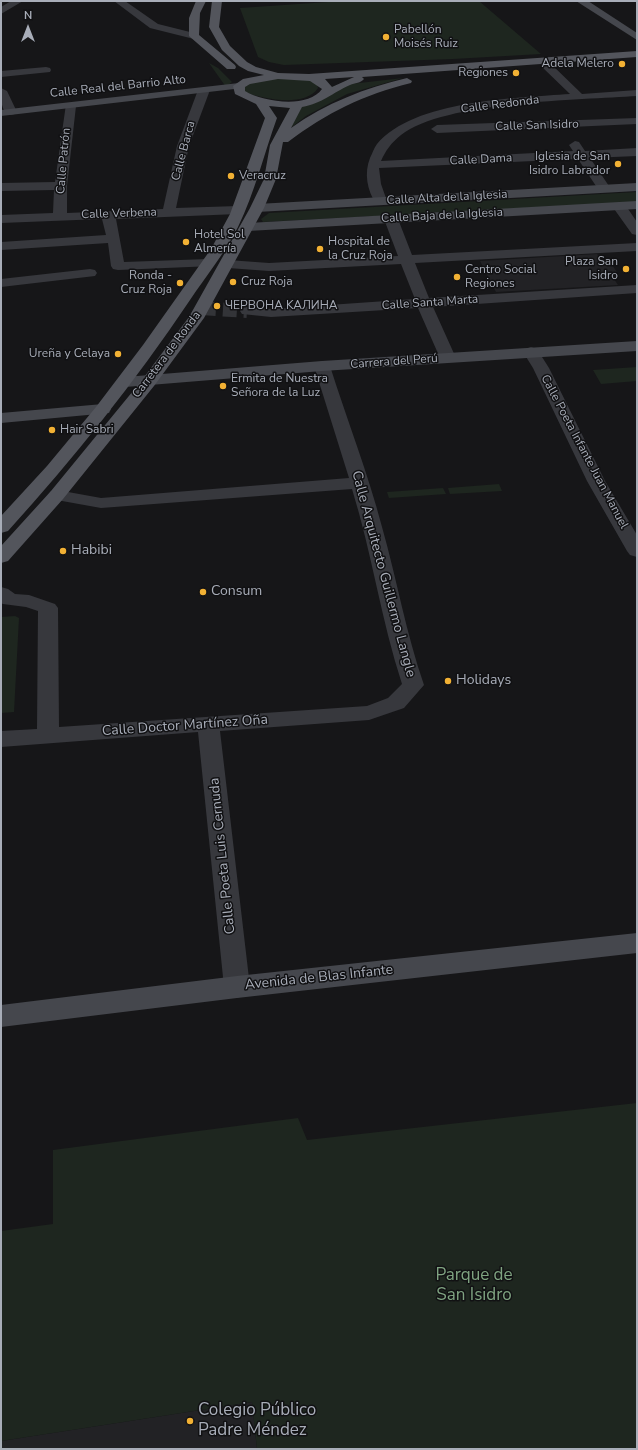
<!DOCTYPE html>
<html>
<head>
<meta charset="utf-8">
<style>
	body { margin:0 }
	#map { position:relative; width:638px; height:1450px; overflow:hidden; background:#161618; font-family:"Nunito Sans",sans-serif }
	canvas { display:block }
	.frame { position:absolute; inset:0; border:2px solid #a8adb8; pointer-events:none }
	.north { position:absolute; left:8px; top:8px; width:40px; height:40px; -webkit-text-stroke:3px #111113; paint-order:stroke; rotate:0deg; font-size:11px; font-weight:700; line-height:16px; text-align:center; color:#a8adb8 }
	.north::after { content:''; display:block; margin:auto; width:14px; height:18px; background:#a8adb8; clip-path:polygon(50% 0,100% 100%,50% 72%,0 100%) }
</style>
</head>
<body>
<div id="map">
<canvas width="638" height="1450"></canvas>
<div class="frame"></div>
<div class="north">N</div>
</div>
<script>
const context = document.querySelector('canvas').getContext('2d');
context.lineJoin = 'round';
function fillPath(path, color) {
  context.fillStyle = color;
  context.fill(path, 'evenodd');
}
function stroke(path, color, width, dash) {
  context.strokeStyle = color;
  context.lineWidth = width;
  context.lineCap = dash ? 'butt' : 'round';
  context.setLineDash(dash || []);
  context.stroke(path);
}
function label(font, color, halo, rows, align = 'center') {
  context.font = font + ' "Nunito Sans",sans-serif';
  context.lineWidth = 3;
  context.setLineDash([]);
  context.textBaseline = 'middle';
  context.strokeStyle = halo;
  context.fillStyle = color;
  for (const [text, x, y, turn = 0] of rows) {
    context.save();
    context.translate(x, y);
    context.rotate((+turn || 0) * Math.PI / 180);
    context.textAlign = isNaN(turn) ? turn : align;
    if (halo) context.strokeText(text, 0, 0);
    context.fillText(text, 0, 0);
    context.restore();
  }
}
const built = new Path2D(`
	M597,254L603,262H610L619,275L612,276L618,285L496,292L480,261Z
	M252,1402L257,1449H1V1441Z`);
const green = new Path2D(`
	M343,1H479L541,54L453,59L284,65L269,62L258,57L240,8Z
	M209,63L218,68L232,82L226,87Z
	M303,77L317,84L318,88C305,108 263,99 245,92L243,84L249,80Z
	M403,78L347,94L306,116L284,133L299,104L330,90L333,86Z
	M637,192V202L263,222L261,219L269,213Z
	M637,367V381L601,384L593,370Z
	M499,484L502,491L450,494L448,488Z
	M443,488L446,494L389,498L387,492Z
	M15,616L19,618L14,712L1,713V617Z
	M637,1103V1449H257L252,1402L1,1441V1231L53,1224V1150L298,1118L307,1140Z`);
const streetTunnel = new Path2D(`
	M202,308L247,311`);
const street = new Path2D(`
	M11,1H23L1,14V7Z
	M114,1H125L158,24L198,34L199,36L194,39L150,28Z
	M546,62L550,63L582,94L637,90V96C580,100 445,101 401,135C391,143 386,150 381,161L573,151L569,145L575,141L579,142L585,151L637,148V156L590,158L611,189L610,192H600L578,159L379,168L381,184L387,201L386,204H376C367,190 364,173 370,158C372,154 374,148 377,144C414,100 516,98 570,94L542,67L541,65L542,63Z
	M46,67L50,68L51,70L50,72L1,77V71Z
	M204,87L210,90L189,146L176,208L238,206L243,207L245,210L243,213L238,214L116,219L124,262L208,259L213,260L215,263L213,266L118,270L113,269L111,266L108,243L1,250V242L106,235L102,219L1,223V215L53,213L54,190L1,191V183L55,182L66,104H74L76,106L67,186V213L163,209L177,146L198,90Z
	M1,88L7,91L17,112L15,114L11,115C0,113 1,97 1,88Z
	M637,118V124L437,133L431,129L437,125Z
	M619,202L624,203L637,222V235L632,234L612,206Z
	M391,215L396,216L398,219L412,255L637,243V251L415,263L429,298L637,285V293L433,307L456,358L454,361H442L440,358L418,308L271,317L242,314L240,311L242,308L247,307L271,309L415,299L401,264L269,271L228,268L223,267L221,264L223,261L228,260L269,263L398,256L384,219L386,216Z
	M90,269L95,270L97,273L95,276L1,287V279Z
	M531,347L537,349L549,368L605,481L637,535V557L630,555L627,551L587,481L533,368L523,352L525,349Z
	M322,361L328,363L330,366C347,420 368,473 382,527C397,580 406,633 424,685L404,708L369,720L220,731L250,987L246,995L237,998L228,995L224,987L198,732L1,747V731L37,729L38,611L26,607L3,604L1,603V587L8,589L15,594L29,595L55,604L58,608L59,727L367,706L388,698L402,684C381,620 372,553 352,489L101,508L51,499L48,495L51,491L57,490L101,498L349,478L314,366L316,363Z`);
const secondary = new Path2D(`
	M576,1H588L637,33V40Z
	M239,83L245,86L243,88L1,116V110Z
	M637,183V191L257,212L250,208L257,204Z
	M637,201V209L248,231L243,230L241,227L243,224L248,223Z
	M637,341V351L322,371L125,387L119,385L117,382L119,379L125,377L322,361Z
	M103,404L109,405L111,409L109,413L1,423V413Z
	M637,933V953L237,998L1,1027V1005L237,976Z`);
const primary = new Path2D(`
	M196,1H206L200,13L199,35L235,65L236,67L235,69H227L189,36V18Z
	M212,1H222L219,27L230,46L247,62L256,67L278,73L309,74L637,51V57L362,77L364,79C361,83 355,83 350,85C332,93 323,103 302,107L291,128C326,103 365,88 407,78L412,81L411,83C363,95 328,112 288,142H283L276,179L264,208L204,318L154,386L63,499L8,561L1,563V546L51,491L142,380L189,317L250,208L264,179L270,145L290,108L269,106L277,118C264,154 255,192 238,227C225,253 206,276 190,300C135,382 74,458 8,531L1,533V516L47,466L96,407L143,345L211,249L230,214L265,118L256,104L235,94L233,86L243,79L264,75L248,71L239,66L222,50L209,27ZM354,77L332,87L325,79ZM278,79L310,81L322,89C308,109 263,102 245,91V87L250,84Z`);
const markers = [
	[386,37,4,"#f2b134"],
	[622,64,4,"#f2b134"],
	[516,73,4,"#f2b134"],
	[618,164,4,"#f2b134"],
	[231,176,4,"#f2b134"],
	[186,242,4,"#f2b134"],
	[320,249,4,"#f2b134"],
	[626,269,4,"#f2b134"],
	[457,277,4,"#f2b134"],
	[233,282,4,"#f2b134"],
	[180,283,4,"#f2b134"],
	[217,306,4,"#f2b134"],
	[118,354,4,"#f2b134"],
	[223,386,4,"#f2b134"],
	[52,430,4,"#f2b134"],
	[63,551,4,"#f2b134"],
	[203,592,4,"#f2b134"],
	[448,681,4,"#f2b134"],
	[190,1421,4,"#f2b134"]
];
const farPoinames = [
	["Pabellón",394,30],
	["Moisés Ruiz",394,44],
	["Adela Melero",614,64,"right"],
	["Regiones",508,73,"right"],
	["Iglesia de San",610,157,"right"],
	["Isidro Labrador",610,171,"right"],
	["Veracruz",239,176],
	["Hotel Sol",194,235],
	["Almería",194,249],
	["Hospital de",328,242],
	["la Cruz Roja",328,256],
	["Plaza San",618,262,"right"],
	["Isidro",618,276,"right"],
	["Centro Social",465,270],
	["Regiones",465,284],
	["Ronda -",172,276,"right"],
	["Cruz Roja",172,290,"right"],
	["Cruz Roja",241,282],
	["ЧЕРВOHA KAЛИHA",225,306],
	["Ureña y Celaya",110,354,"right"],
	["Ermita de Nuestra",231,379],
	["Señora de la Luz",231,393],
	["Hair Sabri",60,430]
];
const farStreetnames = [
	["Calle Real del Barrio Alto",118,87,-6],
	["Calle Redonda",500,105,-7],
	["Calle San Isidro",537,126,-2],
	["Calle Barca",184,151,-75],
	["Calle Dama",481,160,-3],
	["Calle Patrón",64,161,-85],
	["Calle Alta de la Iglesia",447,198,-3],
	["Calle Verbena",119,214,-2],
	["Calle Baja de la Iglesia",442,216,-3],
	["Calle Santa Marta",430,303,-4],
	["Carretera de Ronda",167,355,-53],
	["Carrera del Perú",394,362,-4],
	["Calle Poeta Infante Juan Manuel",584,452,62]
];
const poiNames = [
	["Habibi",71,551],
	["Consum",211,592],
	["Holidays",456,681]
];
const streetNames = [
	["Calle Arquitecto Guillermo Langle",383,574,75],
	["Calle Doctor Martínez Oña",185,726,-4],
	["Calle Poeta Luis Cernuda",223,856,-96],
	["Avenida de Blas Infante",319,978,-6]
];
const nearParknames = [
	["Parque de",474,1276],
	["San Isidro",474,1296]
];
const nearPoinames = [
	["Colegio Público",198,1411],
	["Padre Méndez",198,1431]
];
fillPath(built, '#222225');
fillPath(green, '#1e261f');
stroke(streetTunnel, '#333438', 14, [14, 7]);
fillPath(street, '#37383d');
fillPath(secondary, '#45474d');
fillPath(primary, '#53555c');
for (const [x, y, r, color] of markers) {
  const dot = new Path2D();
  dot.arc(x, y, r, 0, 2 * Math.PI);
  context.fillStyle = color;
  context.fill(dot);
  stroke(dot, '#111113', 1.5);
}
label('12px', '#a8adb8', '#111113', farPoinames, 'left');
label('12px', '#a8adb8', '#111113', farStreetnames);
label('14px', '#a8adb8', '#111113', poiNames, 'left');
label('14px', '#a8adb8', '#111113', streetNames);
label('17px', '#7fa381', '#111113', nearParknames);
label('17px', '#a8adb8', '#111113', nearPoinames, 'left');
</script>
</body>
</html>
